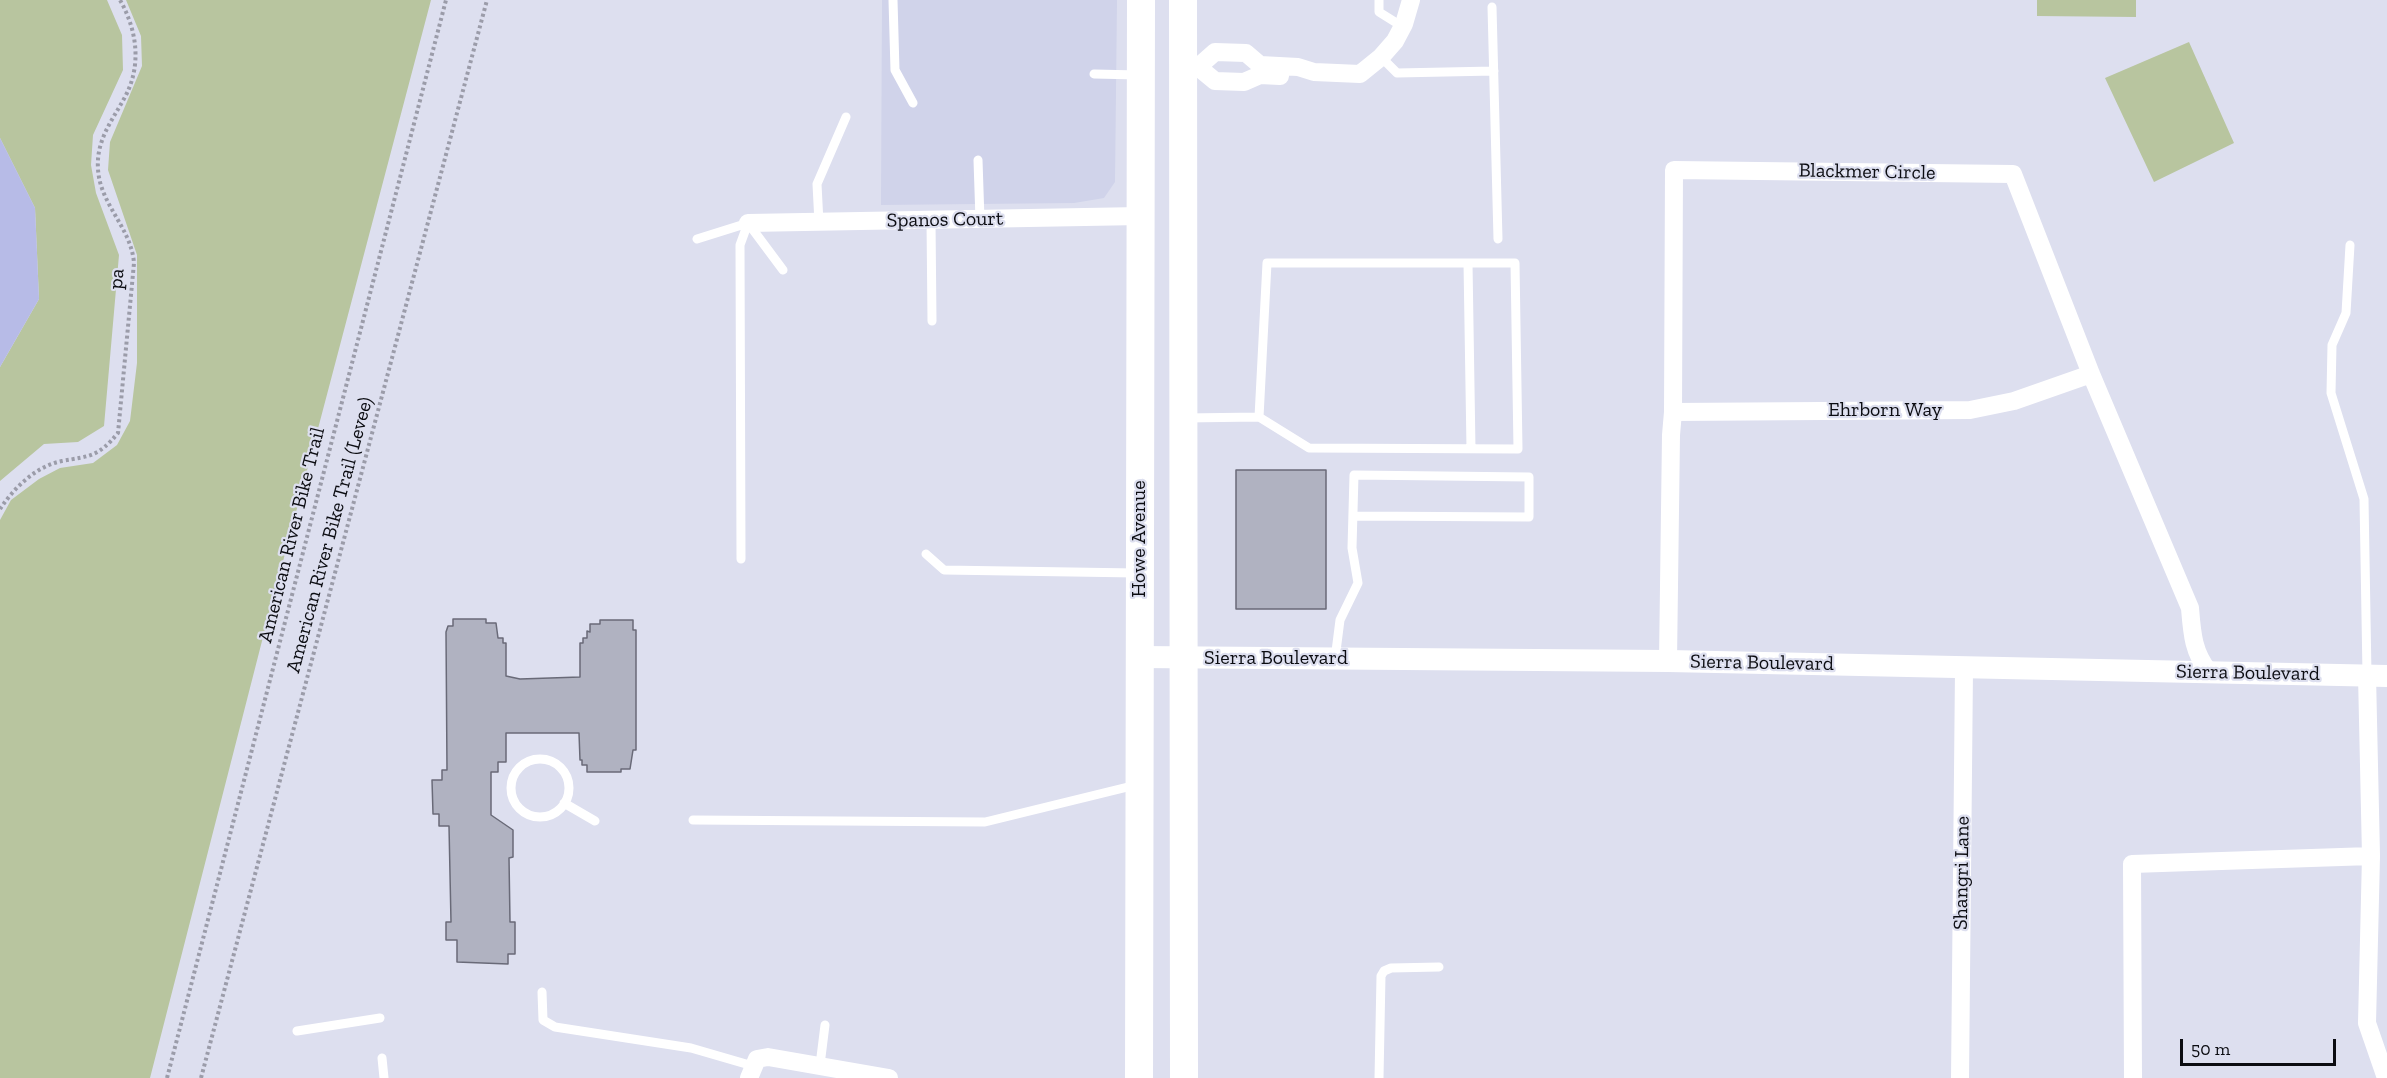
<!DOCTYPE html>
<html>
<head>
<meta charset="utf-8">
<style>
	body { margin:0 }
	#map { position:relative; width:2387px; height:1078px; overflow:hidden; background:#dddfef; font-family:"Zilla Slab",serif }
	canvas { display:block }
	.scale { position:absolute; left:2180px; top:1039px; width:156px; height:27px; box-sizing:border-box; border:3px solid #0b0c11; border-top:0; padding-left:8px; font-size:18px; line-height:21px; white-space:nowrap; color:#0b0c11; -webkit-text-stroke:4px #dddfef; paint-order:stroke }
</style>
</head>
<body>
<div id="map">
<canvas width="2387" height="1078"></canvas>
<div class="scale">50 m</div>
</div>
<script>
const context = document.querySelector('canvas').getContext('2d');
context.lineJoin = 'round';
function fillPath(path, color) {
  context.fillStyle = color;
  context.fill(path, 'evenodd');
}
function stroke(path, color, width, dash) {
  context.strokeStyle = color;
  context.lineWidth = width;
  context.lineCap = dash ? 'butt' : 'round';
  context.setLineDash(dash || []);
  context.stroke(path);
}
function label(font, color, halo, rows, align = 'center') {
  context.font = font + ' "Zilla Slab",serif';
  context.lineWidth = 4.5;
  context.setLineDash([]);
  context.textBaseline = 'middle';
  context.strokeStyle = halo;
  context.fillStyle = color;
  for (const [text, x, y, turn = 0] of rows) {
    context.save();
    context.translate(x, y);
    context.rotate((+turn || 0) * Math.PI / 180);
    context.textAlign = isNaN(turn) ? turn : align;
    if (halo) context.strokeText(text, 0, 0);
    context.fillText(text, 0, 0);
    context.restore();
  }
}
const built = new Path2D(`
	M882,0H1117L1115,182L1104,198L1074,203L881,205Z`);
const green = new Path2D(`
	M0,0H107L122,35L123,70L93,135L91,165L96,193L119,255L104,426L78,442L44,444L0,481V367L39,299L35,208L0,138Z
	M126,0H431L262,641L150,1078H0V520L11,500L39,479L60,468L93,463L117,445L130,421L137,363V255L108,170L110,142L142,66L141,36Z
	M2037,0H2136V17L2037,16Z
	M2189,42L2234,143L2154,182L2105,78Z`);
const water = new Path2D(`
	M0,138L35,208L39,299L0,367Z`);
const building = new Path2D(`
	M1236,470H1326V609H1236Z
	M453,619H486V623H496L498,638H503V643H506V676L520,679L580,677V643H583V638H587V631L590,632V624H600V620H633V630H636V750H633L630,769H621V772H587V765H582V760H580L579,733H506V762H498V772H491V815L513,830V857L509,858L510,922H515V954H508V964L457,962V940H446V922H451L449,826H439V814H433L432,780H442V770H447L446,632L448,626H453Z`);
const path = new Path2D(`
	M0,509C14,488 36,466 62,461C90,456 98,457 118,433L134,263C131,227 100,205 98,169C96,140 112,121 125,97C142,65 137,30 120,0
	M167,1078L446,0
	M201,1078L487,0`);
const service = new Path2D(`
	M893,0L895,70L913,103
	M1379,0V12L1403,27
	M1492,7L1498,239
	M1381,57L1397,73L1494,71
	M1094,74L1139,75
	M978,160L980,220
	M931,221L932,321
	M748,223L783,270
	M819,223L817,184L846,117
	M697,239L748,223
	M2350,245L2346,313L2332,345L2331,393L2364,499L2367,675
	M1468,263L1471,449
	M1185,418L1259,417L1267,263H1515L1518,449L1309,448L1259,417
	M926,554L944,570L1136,573
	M741,559L740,245L748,223
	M1335,659L1340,620L1358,583L1352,548L1354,475L1529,477V517L1353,516
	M511 788a29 29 0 1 1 58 0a29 29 0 1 1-58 0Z
	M564,803L595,821
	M693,820L985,822L1136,785
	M542,992L543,1020L555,1027L691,1048L753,1066
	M297,1031L380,1018
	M382,1058L384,1078
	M820,1065L825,1025
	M1379,1078L1381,976L1384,971L1391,968L1439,967`);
const minor = new Path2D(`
	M1188,67H1198L1215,81L1244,82L1260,75L1280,76
	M1198,67L1215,52L1246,53L1260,65L1298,67L1314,72L1360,74L1381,57L1395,41L1404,24L1411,0
	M748,223L1141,216
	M1673,412L1970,410L2014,401L2091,374
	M1668,661L1671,435L1673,412L1674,170L2013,174L2091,374L2190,608C2192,633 2193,652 2209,672
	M2367,675L2371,856L2367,1023L2386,1078
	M749,1078L757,1059L768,1057L889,1078
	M1960,1078L1964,669
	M2133,1078L2132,864L2371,856`);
const tertiary = new Path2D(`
	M1138,657L1668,661L2387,676`);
const primary = new Path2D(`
	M1183,0L1184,1078
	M1139,1078L1141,0`);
const streetNames = [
	["Blackmer Circle",1867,172,1],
	["Spanos Court",945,220,-1],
	["pa",117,279,-85],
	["Ehrborn Way",1885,410],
	["American River Bike Trail",292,535,-76],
	["American River Bike Trail (Levee)",330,535,-75],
	["Howe Avenue",1139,539,-90],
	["Sierra Boulevard",1276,658],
	["Sierra Boulevard",1762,663,1],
	["Sierra Boulevard",2248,673,1],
	["Shangri Lane",1962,873,-89]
];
fillPath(built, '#d0d3ea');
fillPath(green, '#b8c59f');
fillPath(water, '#b7bbe7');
fillPath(building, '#b0b2c1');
stroke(building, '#696a78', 1.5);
stroke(path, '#9b9ca9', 4, [3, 3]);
stroke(service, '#fff', 9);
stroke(minor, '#fff', 18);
stroke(tertiary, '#fff', 22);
stroke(primary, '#fff', 28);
label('20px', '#0b0c11', '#dddfef', streetNames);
</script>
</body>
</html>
